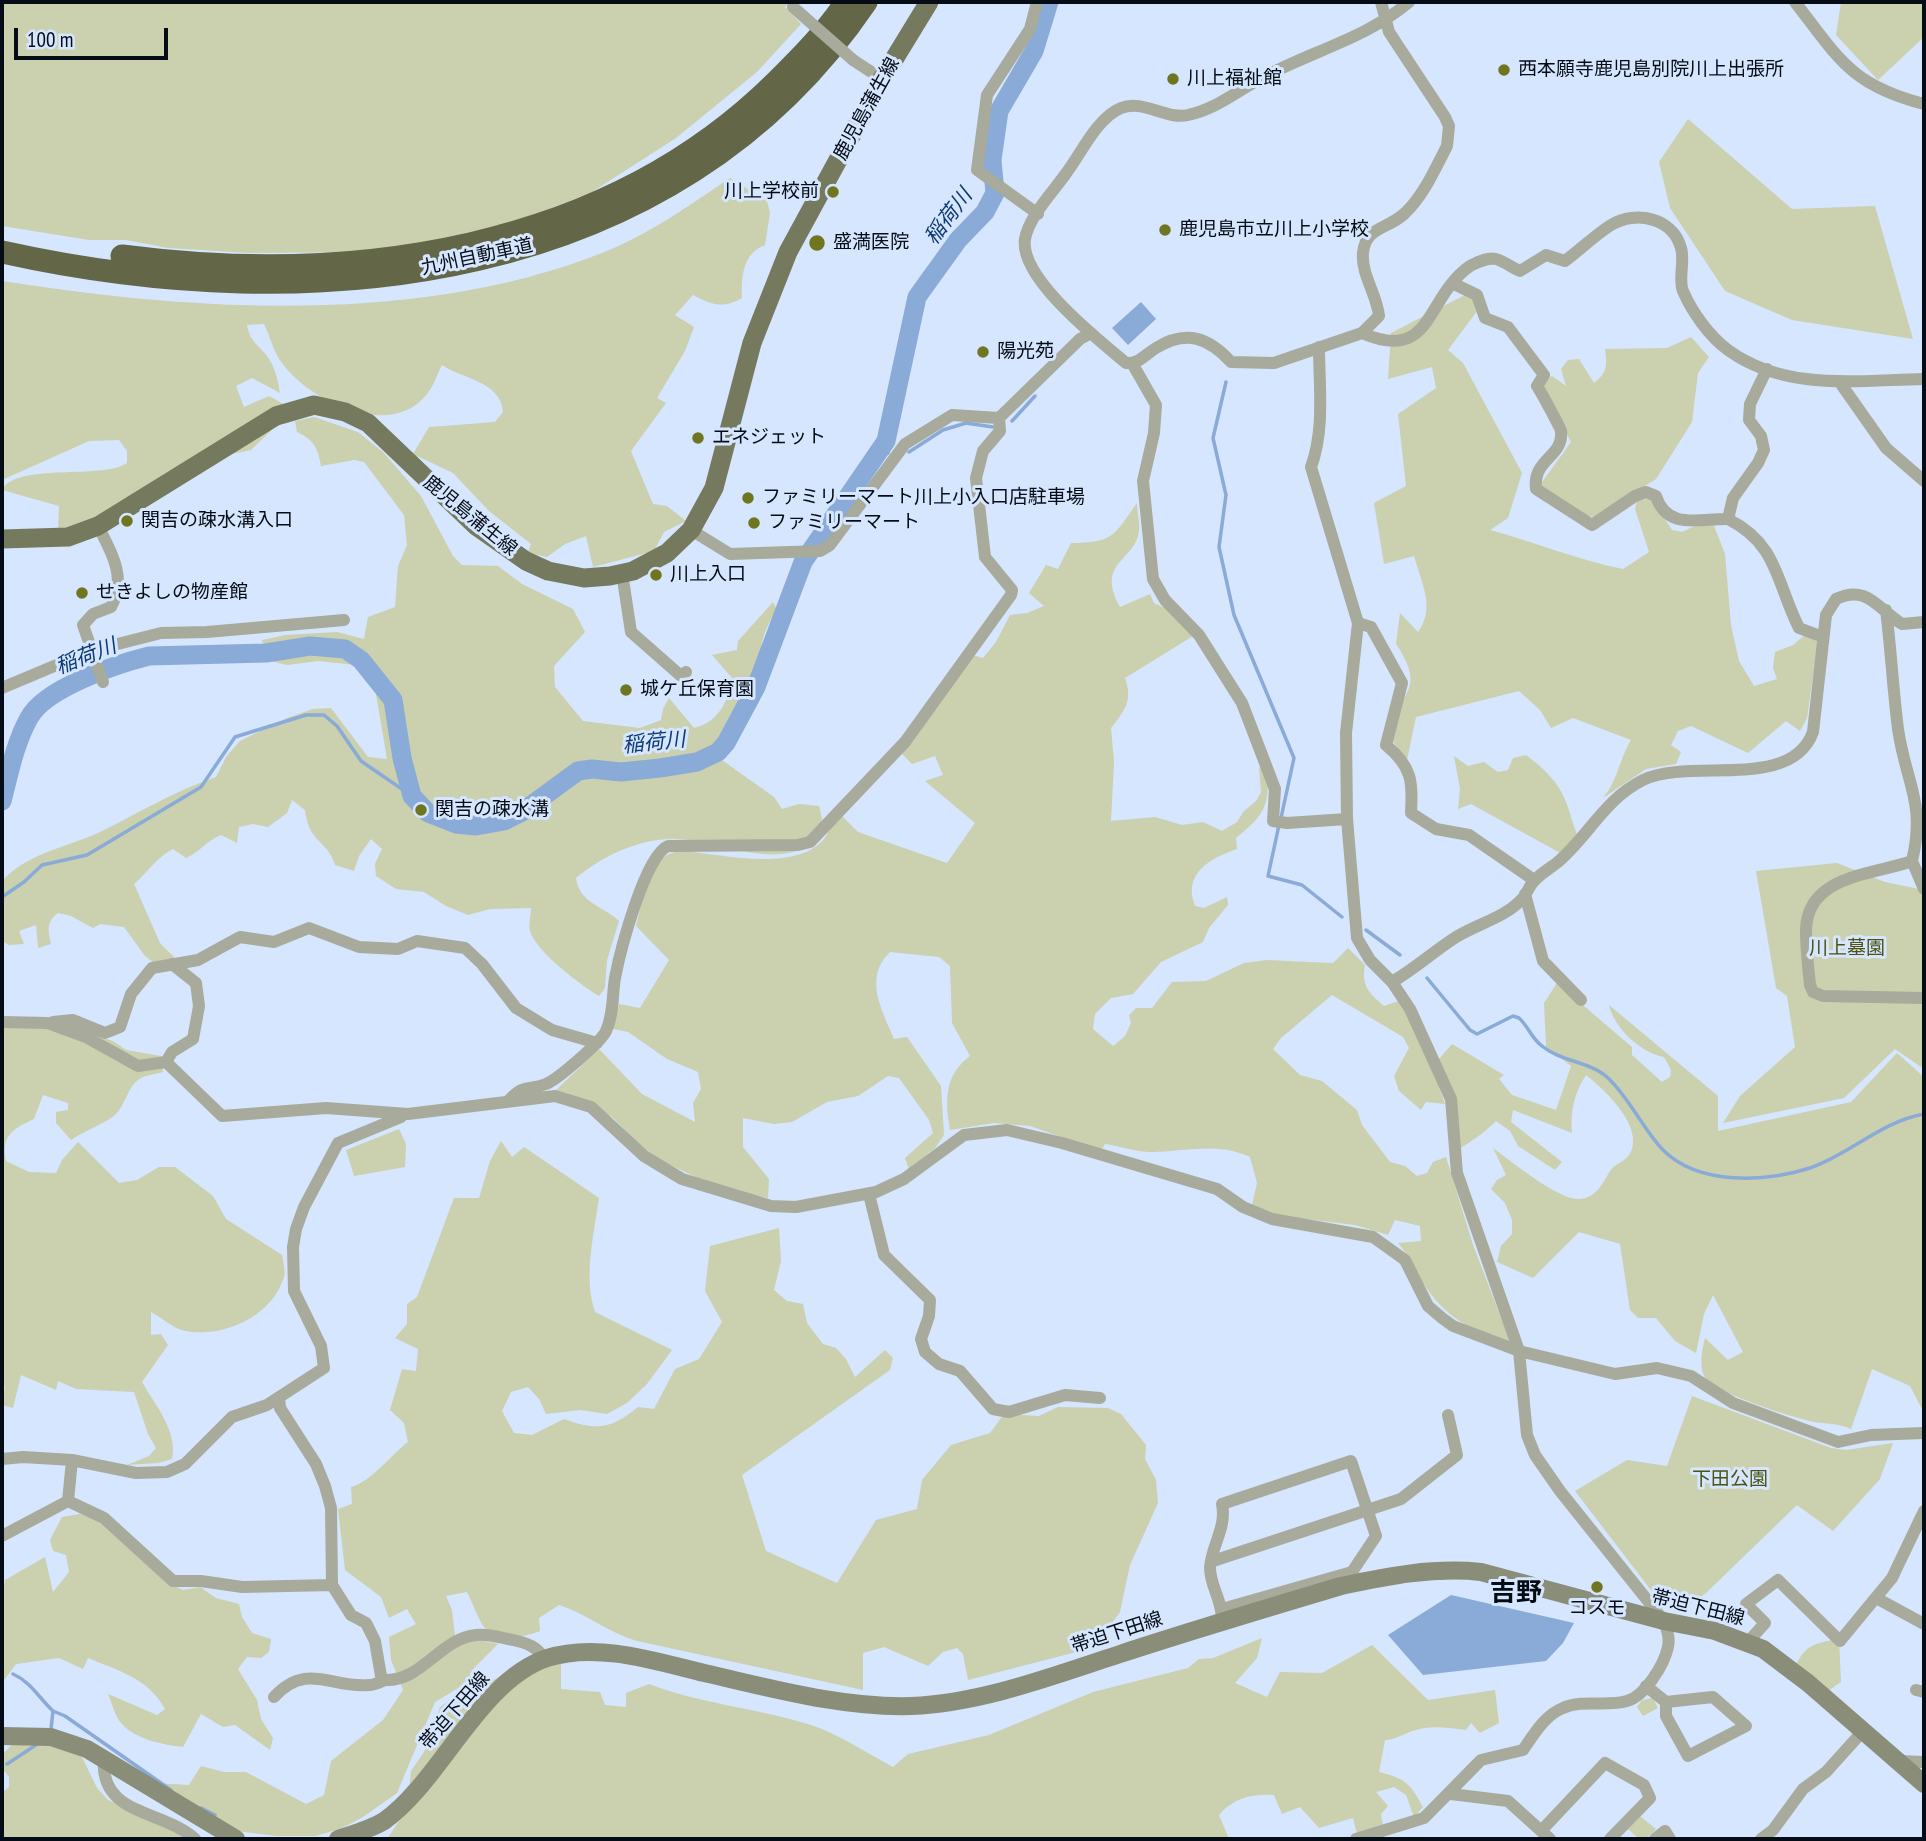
<!DOCTYPE html>
<html>
<head>
<meta charset="utf-8">
<style>
	body { margin:0 }
	#map { position:relative; width:1926px; height:1841px; overflow:hidden; background:#d5e6fe; font-family:"PT Sans Narrow",sans-serif }
	canvas { display:block }
	.frame { position:absolute; inset:0; border:4px solid #050c15; pointer-events:none }
	.scale { position:absolute; left:14px; top:28px; width:154px; height:32px; box-sizing:border-box; border:4px solid #050c15; border-top:0; padding-left:9px; font-size:21px; line-height:24px; white-space:nowrap; color:#050c15; -webkit-text-stroke:5px #d5e6fe; paint-order:stroke }
</style>
</head>
<body>
<div id="map">
<canvas width="1926" height="1841"></canvas>
<div class="frame"></div>
<div class="scale">100 m</div>
</div>
<script>
const context = document.querySelector('canvas').getContext('2d');
context.lineJoin = 'round';
function fillPath(path, color) {
  context.fillStyle = color;
  context.fill(path, 'evenodd');
}
function stroke(path, color, width, dash) {
  context.strokeStyle = color;
  context.lineWidth = width;
  context.lineCap = dash ? 'butt' : 'round';
  context.setLineDash(dash || []);
  context.stroke(path);
}
function label(font, color, halo, rows, align = 'center') {
  context.font = font + ' "PT Sans Narrow","Noto Sans JP",sans-serif';
  context.lineWidth = 6;
  context.setLineDash([]);
  context.textBaseline = 'middle';
  context.strokeStyle = halo;
  context.fillStyle = color;
  for (const [text, x, y, turn = 0] of rows) {
    context.save();
    context.translate(x, y);
    context.rotate((+turn || 0) * Math.PI / 180);
    context.textAlign = isNaN(turn) ? turn : align;
    if (halo) context.strokeText(text, 0, 0);
    context.fillText(text, 0, 0);
    context.restore();
  }
}
const green = new Path2D(`
	M2,2H790L785,7L801,24L757,72L676,138L592,192L518,221L382,252L250,253L168,248L126,240H89L2,226Z
	M1841,2H1924V37L1878,80L1836,35Z
	M1688,119L1792,209L1875,206L1913,339L1792,320L1725,291L1670,208L1659,162Z
	M730,178L767,201L770,213L765,245C743,253 741,277 742,298C723,309 712,305 693,295L675,315L694,327L685,351L657,398L666,403L631,451L653,504L667,506L686,521L664,532L654,551L593,567L586,536L565,544L547,557L528,553L531,544L489,511L453,473L413,454L429,427L495,422L503,412C501,381 462,379 442,365C437,374 434,386 427,394C391,441 309,401 282,363C274,353 270,336 264,324L247,325C250,342 257,343 267,356C275,367 278,380 280,393L252,378L236,386L244,407L269,396L285,405V417L251,450L227,455L111,512L58,531L59,506L2,490C16,462 103,480 127,463V451L119,440L89,441L2,480V281C195,311 416,326 602,253C648,235 690,205 730,178Z
	M1465,295L1483,303L1448,350L1463,363L1522,473L1508,518L1490,530C1535,542 1577,560 1623,569L1649,552L1635,509L1637,501L1651,498L1672,530L1682,532L1711,518L1725,554L1731,625L1739,661L1754,686L1777,679L1773,668L1775,652L1793,645L1806,634L1818,642L1807,718L1800,731L1786,721L1748,753L1691,726L1678,731L1671,745L1681,752L1676,764L1646,769L1603,798C1618,780 1619,760 1631,740L1573,718L1551,728L1540,710L1519,691L1416,717L1407,760L1390,738C1394,691 1430,695 1396,644L1400,613L1418,632C1436,608 1421,582 1414,556L1384,564L1374,503L1406,486L1398,414L1436,388L1432,367L1388,379L1391,333Z
	M1691,337L1709,357L1698,373L1692,422L1656,479L1595,517L1580,515L1540,485L1571,442L1544,392V381L1552,376L1566,386L1561,369L1568,360L1579,359L1594,383C1608,372 1607,365 1605,349L1667,348Z
	M314,417L358,432L384,453L421,496L453,556L462,565L498,566L522,584L573,609L585,632L554,666L555,687L583,721L640,728L661,720L663,709L669,698L694,728C718,723 728,701 733,679L712,655L737,650L738,641L773,602L777,610C769,622 762,635 761,650C760,661 765,672 764,683C762,703 734,747 719,758L774,797L782,809L799,804L819,806L822,819L817,841C773,872 723,840 675,839C640,838 602,856 576,878C579,903 603,906 619,921L607,960L605,988L599,996C581,985 536,952 530,931C528,925 531,915 531,908L490,909L468,915L446,906L424,892L396,889L376,876L375,864L382,849L371,839L359,856L354,871L335,865C327,839 309,844 305,810L292,800L287,813L268,827L253,824L239,827L237,843L221,835C206,841 200,852 186,858L173,849C157,857 148,872 134,884L160,943L175,958L157,965L145,956L124,927L100,924L93,928L71,916L58,913C46,922 48,930 51,944L38,948L36,925L19,931L24,944L9,945L2,941V881C28,853 64,848 98,833C137,814 174,791 216,777L226,757L240,741L287,718L313,709L331,708L368,757L387,759L374,682L356,665L318,661L287,665L267,660L262,640L285,635L337,632L364,639L368,617L395,607L398,566L407,545L404,515L364,462L354,460L321,466C318,448 314,440 297,432L295,421Z
	M1137,503C1137,511 1140,523 1139,531C1135,562 1095,561 1120,607L1150,594L1154,603L1183,616L1193,636L1125,678C1133,701 1125,710 1111,728L1114,762L1111,821L1155,817L1182,825L1203,822L1222,831L1237,822L1244,811L1256,801L1261,792L1259,767L1268,776C1269,810 1261,817 1236,838L1237,849C1211,858 1182,873 1195,906L1204,908L1227,897L1228,905L1209,928L1203,942L1161,962L1133,994L1111,998L1095,1014L1093,1029L1113,1046L1125,1036L1131,1023L1129,1015L1136,1008H1152L1172,982L1206,981L1244,963L1266,960L1333,963L1348,948L1365,965C1361,986 1369,993 1384,1006L1401,1000L1421,1033L1445,1104L1426,1102L1421,1110L1399,1091L1394,1076L1409,1048L1403,1037L1332,995L1281,1038L1273,1049L1300,1075L1322,1081L1357,1110L1362,1125L1390,1162L1405,1166L1417,1176L1427,1173L1433,1162L1446,1157L1473,1245L1510,1341C1476,1333 1449,1320 1428,1290C1416,1274 1412,1259 1398,1243L1421,1241L1420,1226L1395,1220L1388,1235L1355,1225L1272,1215L1252,1205L1257,1183L1250,1157C1219,1142 1187,1151 1154,1152C1138,1153 1121,1146 1105,1144L1101,1151L1030,1126L994,1123L950,1130C945,1101 944,1075 970,1056L952,1023L950,966L939,957L890,952C863,978 882,1010 894,1039L907,1037L941,1086L944,1135L935,1148L909,1169L905,1158L933,1133L929,1120L899,1078L888,1076L858,1096L827,1102L792,1122L774,1124L743,1118V1147L769,1179L768,1198L721,1189L664,1162L642,1147L612,1117L591,1104L552,1094L599,1049L642,1094L695,1122L693,1103L701,1089L698,1072L667,1059L628,1032L613,1029L619,1004L640,1008L669,960L636,926C644,899 648,852 682,851C722,854 795,873 824,839C832,830 827,818 834,808L858,832L947,863L975,823L925,781L943,775L935,756L912,764L902,754L965,653L983,658L996,642L1010,615L1027,613L1044,606L1029,593L1046,565L1058,569L1071,543C1114,543 1114,535 1137,503Z
	M1526,755C1542,767 1559,782 1566,802C1571,815 1573,826 1579,839L1564,855L1471,804L1458,809L1460,789L1454,756L1468,766L1484,762L1498,772L1508,770L1513,758Z
	M1837,863L1885,882L1924,890V1069L1895,1049L1844,1098L1723,1123L1740,1096L1795,1047L1787,996L1776,988L1756,871Z
	M1557,983L1632,1047V1055L1662,1082L1670,1077L1671,1070L1664,1057C1641,1053 1614,1028 1609,1005L1718,1096V1131L1851,1102L1897,1053L1924,1077V1413L1910,1386L1872,1369L1851,1429C1838,1423 1827,1424 1814,1422C1794,1418 1719,1394 1707,1380C1698,1370 1702,1350 1705,1338L1728,1360L1743,1352L1713,1295L1704,1314L1696,1353L1675,1341L1656,1318H1638L1630,1310L1620,1244L1579,1232L1533,1278L1497,1262L1501,1246L1512,1234V1220L1505,1203L1491,1189L1497,1180L1506,1175L1493,1148C1511,1161 1559,1201 1580,1199C1596,1198 1603,1183 1610,1171C1616,1162 1628,1162 1632,1149C1640,1123 1605,1090 1586,1075C1574,1093 1570,1112 1572,1133L1513,1110L1511,1122L1562,1162L1555,1170L1518,1146L1510,1131L1496,1121C1490,1128 1465,1147 1456,1150L1439,1059L1452,1044L1504,1075L1499,1079L1512,1095L1556,1110L1571,1066L1546,1047L1544,1003Z
	M14,1023L79,1031L113,1041L126,1050L161,1056L163,1072C156,1074 147,1075 141,1078C126,1086 126,1109 111,1118C99,1126 84,1131 71,1140L56,1123V1112L68,1110V1103L43,1095L34,1119C12,1129 1,1136 6,1161L29,1172L56,1173L62,1160L78,1142L119,1183L137,1180L159,1167H175L213,1196L226,1219L282,1255C283,1262 286,1271 284,1277C272,1317 223,1338 185,1331C174,1329 161,1317 151,1312V1335L161,1334L168,1345L142,1382C155,1405 178,1431 172,1459L158,1463L127,1465L149,1456L156,1448L148,1434L134,1392L76,1389L58,1381L56,1390L21,1375L13,1408L2,1405L5,1386L2,1383V1027Z
	M399,1129L406,1144L405,1167L354,1176L346,1150Z
	M501,1141L512,1157L524,1147L599,1198C594,1234 583,1277 595,1312L672,1350L647,1384L627,1403L607,1414L580,1410L546,1414L539,1399L528,1387L511,1392L502,1411L514,1433L532,1435L564,1419C597,1431 611,1429 638,1407L654,1409L675,1369L699,1359L722,1322L705,1291L710,1246L779,1228L781,1261L774,1290L787,1301L803,1304L807,1323L823,1344L836,1348L846,1359L855,1377L885,1350L893,1358L890,1370L742,1475L766,1551L837,1583L876,1520L917,1509L922,1480L951,1445L990,1433L1004,1414L1039,1416L1058,1407L1108,1408L1121,1414L1146,1445L1145,1459L1156,1480L1158,1503L1130,1565L1120,1612L1112,1623L1096,1632L1084,1650L968,1680L963,1654L957,1648L943,1652L928,1666L884,1647L863,1653V1690L637,1641C609,1633 587,1614 559,1605L539,1618L540,1631C525,1637 498,1642 485,1628C479,1622 472,1601 467,1592L446,1596L452,1610L455,1635L498,1644L473,1669L465,1684L435,1702L397,1793L363,1817L340,1829L315,1836H276L237,1831L154,1783L189,1785L201,1766L224,1772H246L306,1804L324,1795L331,1761L383,1720L403,1690L391,1660L389,1637L416,1624L407,1609L389,1618L381,1597L345,1570L338,1509L352,1504L351,1487C371,1482 391,1455 408,1442L404,1423L390,1410L402,1369L416,1371L418,1349L395,1338L407,1324V1304L417,1297L454,1198H479L490,1161Z
	M1692,1396L1831,1448L1846,1450L1893,1443L1880,1479L1833,1531L1797,1505L1706,1593L1677,1612L1660,1602L1575,1491L1627,1460L1667,1466Z
	M80,1514L99,1519L167,1583L183,1590L200,1587L216,1598L239,1604L242,1617L252,1633L271,1639L269,1652L261,1658L247,1657L238,1669L257,1700L261,1719L273,1738L270,1750L235,1725L223,1727L201,1714L183,1747C164,1745 135,1739 122,1724C115,1717 112,1703 108,1694L157,1715L165,1709C148,1678 119,1671 88,1658L83,1669L59,1658L16,1664L2,1683V1596L5,1580L45,1557L53,1592L69,1572L66,1555L53,1551L50,1540L62,1517Z
	M1262,1638L1257,1658L1235,1683L1267,1697L1280,1672L1322,1673L1372,1645L1428,1700L1495,1690L1499,1723L1480,1733L1471,1723L1466,1730C1450,1728 1432,1725 1416,1730C1404,1733 1398,1739 1385,1740L1379,1772C1406,1779 1410,1783 1423,1807L1414,1817L1406,1795L1394,1787L1376,1792L1388,1806L1381,1814L1383,1826L1357,1834L1353,1818L1319,1828L1300,1807L1282,1814L1274,1795C1251,1794 1234,1798 1219,1815L1229,1839H387L407,1809L411,1771L424,1752L440,1707L459,1693L479,1690L503,1674L561,1661V1689L600,1692L605,1705L626,1707V1693L649,1684C701,1704 757,1708 811,1725C840,1735 867,1753 893,1767L908,1754L989,1735L1093,1692L1188,1668L1199,1659L1213,1658Z
	M1839,1639L1841,1682L1828,1691L1797,1663C1806,1644 1820,1642 1839,1639Z
	M1653,1698L1658,1708L1643,1716L1637,1707L1642,1700Z
	M47,1740L80,1753L97,1788L108,1800L194,1839H2V1793L9,1787V1777L2,1768V1755L15,1741Z
	M1640,1816L1656,1829L1646,1839H1639L1628,1829Z`);
const water = new Path2D(`
	M1141,302L1156,319L1128,345L1112,328Z
	M1451,1595L1574,1623L1563,1643L1546,1661L1423,1675L1388,1635Z`);
const stream = new Path2D(`
	M1226,382L1213,438L1226,495L1219,547L1234,615L1294,758L1281,818
	M1012,421L1035,396
	M878,452L888,453
	M909,452L943,430L966,423L993,427
	M1279,825L1268,876L1302,885L1342,917
	M2,897L24,882L42,865L87,855L201,787L235,737L306,715H324L337,726L361,761L412,796
	M1366,930L1400,955
	M1427,978L1470,1030L1477,1034L1513,1016L1519,1018C1528,1026 1532,1039 1542,1046C1561,1062 1590,1061 1608,1078C1631,1100 1642,1128 1663,1150C1699,1186 1766,1182 1810,1168C1851,1154 1880,1122 1924,1114
	M13,1674C31,1682 39,1698 53,1711L51,1729
	M53,1711L65,1716L171,1790
	M7,1764L36,1745
	M201,1808L215,1815`);
const river = new Path2D(`
	M2,801C9,774 15,743 29,718C45,688 117,664 149,656L266,653L310,646L345,649L361,660L393,700L402,758L412,796L428,813L456,824L476,826L504,821L522,812L578,771L592,769L621,772L660,768L697,762L718,752L726,743L756,687L803,562L886,441L917,297L958,240L985,212L995,193L992,160L999,111L1034,51L1049,2`);
const street = new Path2D(`
	M1037,2L1030,29L987,95L977,170L1038,214
	M1381,2L1389,32L1445,117L1449,126L1447,146C1435,169 1423,197 1404,214C1388,229 1365,227 1363,253C1361,274 1377,295 1379,316L1362,333L1274,363L1231,362C1209,338 1187,329 1156,348C1146,354 1139,364 1126,363C1099,340 1019,278 1025,239C1029,216 1054,191 1067,172C1082,152 1097,118 1121,108C1143,99 1166,120 1188,115C1217,109 1238,90 1264,77C1312,51 1367,38 1409,2
	M1795,2C1839,59 1851,85 1924,104
	M853,60L882,79
	M1452,283L1477,295L1485,318L1508,327L1544,375L1537,386C1541,392 1560,427 1561,431C1564,457 1532,459 1536,489L1592,525L1635,496L1646,492L1656,496C1667,531 1701,518 1728,519
	M1362,333C1433,364 1425,297 1470,266C1478,262 1487,257 1496,259C1504,261 1512,268 1520,271L1546,255L1565,261C1580,250 1595,235 1611,225C1636,210 1673,218 1681,248C1685,262 1678,279 1683,291C1692,312 1709,336 1728,350C1786,392 1858,380 1924,379
	M1319,347C1319,386 1325,429 1311,467L1358,623L1346,733L1347,819L1357,938L1370,960L1392,982L1410,1009L1451,1099L1457,1173L1519,1351L1527,1435L1535,1455L1560,1491L1664,1621C1667,1630 1670,1638 1668,1647C1664,1665 1645,1696 1627,1701C1606,1707 1583,1699 1563,1708C1545,1715 1534,1734 1523,1750L1481,1760L1424,1818L1356,1839
	M1132,363L1156,405L1154,433L1143,481L1153,579L1165,600L1199,635L1242,703L1275,789L1273,821L1287,823L1347,819
	M1767,369L1750,404L1749,420L1761,436L1764,450L1758,463L1733,498L1728,519C1778,544 1776,582 1799,628L1823,637
	M1841,384L1886,448L1924,481
	M98,526C112,553 127,578 111,607L93,614L83,625L103,682
	M691,530L730,554L820,551L830,545L905,444L952,415L999,418
	M622,573L631,632L681,676L686,672
	M1886,610C1891,650 1893,690 1898,729C1906,784 1926,802 1912,861C1873,875 1807,875 1806,930C1806,948 1808,967 1810,985L1813,992L1823,996L1924,998
	M1358,623L1371,627L1402,683L1386,745C1412,767 1413,781 1411,813L1436,829L1469,835L1534,880
	M2,688L90,651L161,633L207,632L344,620
	M1912,861L1924,889
	M1525,894L1543,961L1581,1000
	M1392,982C1414,969 1432,953 1453,939C1474,925 1505,918 1522,899C1527,894 1529,886 1534,881C1541,873 1551,868 1559,861C1589,835 1605,799 1643,780C1691,757 1791,792 1813,732L1826,615L1836,599C1867,584 1878,609 1902,624L1924,622
	M2,1022L48,1023L86,1037L138,1066L166,1062L222,1116L326,1108L408,1114L555,1096L591,1107L644,1156L682,1179L771,1206L796,1207L876,1192L904,1179L964,1135L1007,1130L1062,1143L1217,1189L1243,1207L1272,1219L1373,1237L1405,1260L1428,1306L1442,1318L1453,1326L1519,1351L1615,1374L1657,1368L1691,1376L1733,1403L1838,1442L1871,1435L1924,1433
	M53,1022L73,1020L105,1033L120,1027L131,994L152,968L198,960L240,937L274,942L309,928L359,947L398,949L417,941L465,948L482,964L516,1008L552,1030L597,1043
	M166,1062L172,1052L193,1039L199,1006L196,983L172,964
	M509,1100C525,1083 528,1091 546,1084C558,1079 601,1042 606,1031C614,1014 612,995 615,978C620,952 645,855 668,846L798,845L810,842L905,742L1011,595L1012,590L985,557L976,478L983,451L1000,431L999,418L1080,339L1091,333
	M869,1194L884,1255L930,1300L929,1316L921,1339L925,1352L939,1364L960,1371L993,1409L1009,1412L1065,1395L1100,1398
	M279,1397L280,1408L316,1464L325,1486L331,1508L332,1585L351,1615L366,1623L375,1641L381,1676L385,1680C421,1682 441,1638 476,1635C488,1633 501,1638 513,1640C527,1643 538,1647 544,1659
	M2,1459L23,1457L72,1460L136,1473L167,1472L185,1464L232,1417L267,1405L324,1368L321,1346L294,1291L293,1247L296,1229L304,1207L338,1143L401,1117
	M68,1501L104,1518L173,1581H201L242,1587L332,1585
	M2,1536L68,1501L72,1460
	M1213,1561L1401,1499L1457,1455L1448,1415
	M1878,1599L1924,1624
	M1222,1621C1223,1602 1210,1586 1210,1568C1211,1546 1227,1528 1222,1504L1351,1461L1376,1536L1352,1572L1222,1609
	M1748,1642L1765,1623L1746,1604L1778,1580L1840,1641L1892,1578L1924,1511
	M1646,1686L1666,1702L1713,1697L1746,1726L1688,1756L1666,1716V1702
	M1916,1690L1924,1692
	M274,1697C307,1661 332,1689 369,1685C374,1685 380,1682 385,1680
	M104,1758C99,1816 162,1809 195,1839
	M1898,1761L1924,1762
	M1451,1794L1508,1801L1550,1839
	M1541,1831L1605,1763L1644,1785L1650,1798L1610,1839
	M1655,1839L1665,1831L1670,1839
	M1761,1839L1773,1830L1803,1789L1826,1772L1863,1731`);
const secondary = new Path2D(`
	M2,1736L51,1737L87,1749L236,1839
	M338,1839C353,1834 371,1829 384,1821C440,1782 479,1681 547,1658C597,1642 655,1661 704,1673C771,1688 842,1708 911,1706C982,1703 1052,1676 1120,1654C1193,1630 1267,1608 1341,1586C1388,1576 1433,1567 1481,1572L1664,1621L1715,1631L1763,1649L1808,1683L1924,1784`);
const primary = new Path2D(`
	M2,539L68,537L98,526L276,416L314,405L345,412L368,423L476,526L526,561L548,571L584,578L610,576L633,571L667,553L691,530L714,488L752,343L788,252L882,79L929,2`);
const highway = new Path2D(`
	M2,252C312,321 674,286 866,2
	M122,256C352,286 605,251 776,82C801,57 827,31 846,2`);
const streetBridge = new Path2D(`
	M793,7L853,60`);
const markers = [
	[1504,70,7,"#6f761f"],
	[1173,79,7,"#6f761f"],
	[833,192,7,"#6f761f"],
	[1165,230,7,"#6f761f"],
	[817,243,9,"#6f761f"],
	[983,352,7,"#6f761f"],
	[698,438,7,"#6f761f"],
	[748,498,7,"#6f761f"],
	[127,521,7,"#6f761f"],
	[754,523,7,"#6f761f"],
	[656,575,7,"#6f761f"],
	[82,593,7,"#6f761f"],
	[626,690,7,"#6f761f"],
	[421,810,7,"#6f761f"],
	[1597,1587,7,"#6f761f"]
];
const poiNames = [
	["西本願寺鹿児島別院川上出張所",1518,70],
	["川上福祉館",1187,79],
	["川上学校前",819,192,"right"],
	["鹿児島市立川上小学校",1179,230],
	["盛満医院",833,243],
	["陽光苑",997,352],
	["エネジェット",712,438],
	["ファミリーマート川上小入口店駐車場",762,498],
	["関吉の疎水溝入口",141,521],
	["ファミリーマート",768,523],
	["川上入口",670,575],
	["せきよしの物産館",96,593],
	["城ケ丘保育園",640,690],
	["関吉の疎水溝",435,810],
	["コスモ",1597,1609,"center"]
];
const streetNames = [
	["鹿児島蒲生線",867,109,-61],
	["九州自動車道",477,257,-12],
	["鹿児島蒲生線",470,516,39],
	["帯迫下田線",1698,1608,14],
	["帯迫下田線",1117,1633,-18],
	["帯迫下田線",455,1711,-49]
];
const parkNames = [
	["川上墓園",1847,949],
	["下田公園",1730,1480]
];
const waterNames = [
	["稲荷川",949,217,-53],
	["稲荷川",86,657,-21],
	["稲荷川",654,743,-6]
];
const districtNames = [
	["吉野",1516,1594]
];
fillPath(green, '#cbd0af');
fillPath(water, '#8aabd7');
stroke(stream, '#8aabd7', 3.5);
stroke(river, '#8aabd7', 19);
stroke(street, '#a8aa9b', 12);
stroke(secondary, '#8a8d78', 18);
stroke(primary, '#75795e', 19);
stroke(highway, '#636748', 23);
stroke(streetBridge, '#a8aa9b', 12);
for (const [x, y, r, color] of markers) {
  const dot = new Path2D();
  dot.arc(x, y, r, 0, 2 * Math.PI);
  context.fillStyle = color;
  context.fill(dot);
  stroke(dot, '#d5e6fe', 2.5);
}
label('19px', '#050c15', '#d5e6fe', poiNames, 'left');
label('19px', '#050c15', '#d5e6fe', streetNames);
label('19px', '#4d5213', '#d5e6fe', parkNames);
label('italic 21px', '#0d3a70', '#d5e6fe', waterNames);
label('bold 26px', '#050c15', '#d5e6fe', districtNames);
</script>
</body>
</html>
